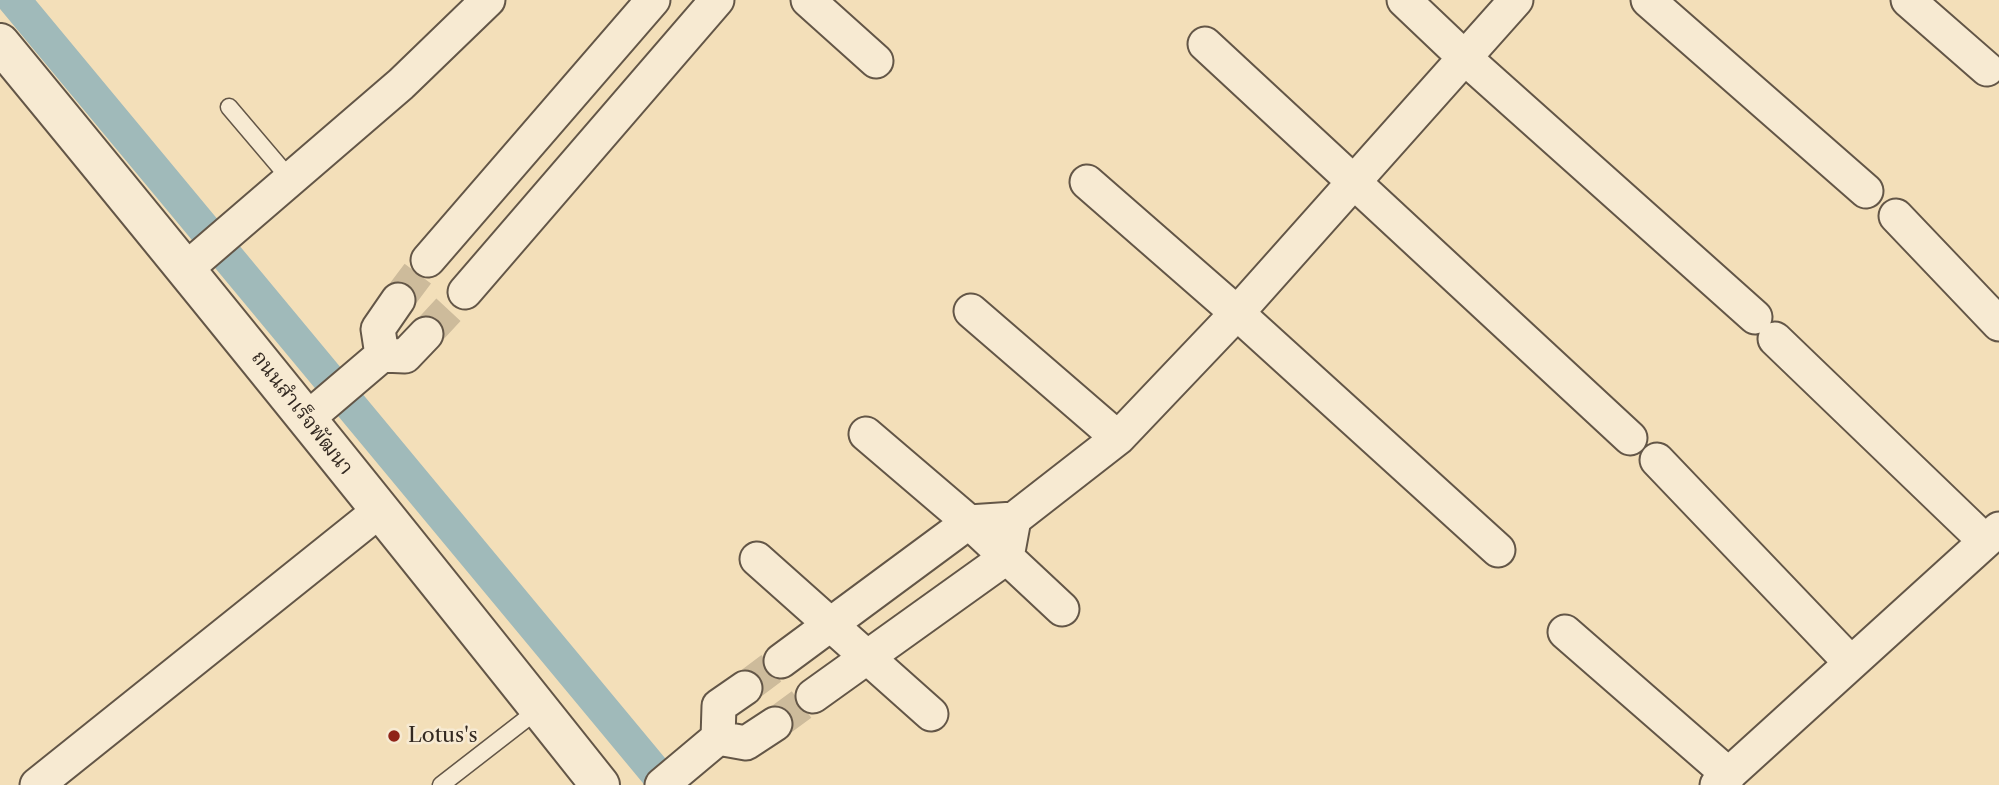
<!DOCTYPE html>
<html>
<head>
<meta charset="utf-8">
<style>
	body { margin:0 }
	canvas { display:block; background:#f3dfb9 }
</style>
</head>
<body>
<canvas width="1999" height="785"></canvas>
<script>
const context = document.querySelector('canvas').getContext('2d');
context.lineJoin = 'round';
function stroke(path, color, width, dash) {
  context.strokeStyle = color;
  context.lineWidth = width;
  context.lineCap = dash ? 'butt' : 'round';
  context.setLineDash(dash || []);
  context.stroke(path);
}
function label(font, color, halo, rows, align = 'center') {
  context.font = font + ' "Libre Caslon Text","Noto Serif Thai",serif';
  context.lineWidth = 5;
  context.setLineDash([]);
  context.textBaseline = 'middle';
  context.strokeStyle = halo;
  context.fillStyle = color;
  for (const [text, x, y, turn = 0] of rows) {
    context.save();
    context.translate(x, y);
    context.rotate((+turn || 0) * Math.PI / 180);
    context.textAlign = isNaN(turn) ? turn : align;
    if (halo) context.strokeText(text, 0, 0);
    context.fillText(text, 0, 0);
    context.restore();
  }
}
const canal = new Path2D(`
	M14,0L666,785`);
const minorTunnel = new Path2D(`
	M398,300L428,260
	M426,334L465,292
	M745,688L781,661
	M775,724L813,696`);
const service = new Path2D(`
	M229,107L291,180
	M441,785L539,709`);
const minor = new Path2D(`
	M808,0L876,61
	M1404,0L1465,58L1755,317
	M1648,0L1866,191
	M1908,0L1987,69
	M1205,44L1630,438
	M1087,182L1237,313L1498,550
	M1896,216L1999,324
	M428,260L653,0
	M186,269L401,84L488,0
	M465,292L717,0
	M971,311L1118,438
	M1775,339L1985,541
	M382,355L378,329L398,300
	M308,418L382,355L405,356L426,334
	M866,434L969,522L1062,609
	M1657,460L1851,663
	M757,559L931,714
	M1565,632L1729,775
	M781,661L969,522L1014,519L1118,438L1237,313L1516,0
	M813,696L1007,557L1014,519
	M718,738L719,706L745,688
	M37,785L379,511
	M662,785L718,738L746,743L775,724
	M1717,785L1999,529`);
const tertiary = new Path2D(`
	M0,43C203,289 402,536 600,785`);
const markers = [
	[394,736,7,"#8f2418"]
];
const streetNames = [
	["ถนนสำเร็จพัฒนา",302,413,52]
];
const poiNames = [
	["Lotus's",408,736]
];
stroke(canal, '#a0baba', 33);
stroke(minorTunnel, '#cdbb9b', 33, [33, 17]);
stroke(service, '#635647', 19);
stroke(minor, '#635647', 37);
stroke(tertiary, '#635647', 42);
stroke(service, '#f7ead2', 16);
stroke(minor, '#f7ead2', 33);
stroke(tertiary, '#f7ead2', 38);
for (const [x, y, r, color] of markers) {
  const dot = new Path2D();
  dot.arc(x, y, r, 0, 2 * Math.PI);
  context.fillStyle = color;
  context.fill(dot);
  stroke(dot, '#f7ead2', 2.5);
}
label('21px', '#332921', '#f7ead2', streetNames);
label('21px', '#332921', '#f7ead2', poiNames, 'left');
</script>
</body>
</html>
